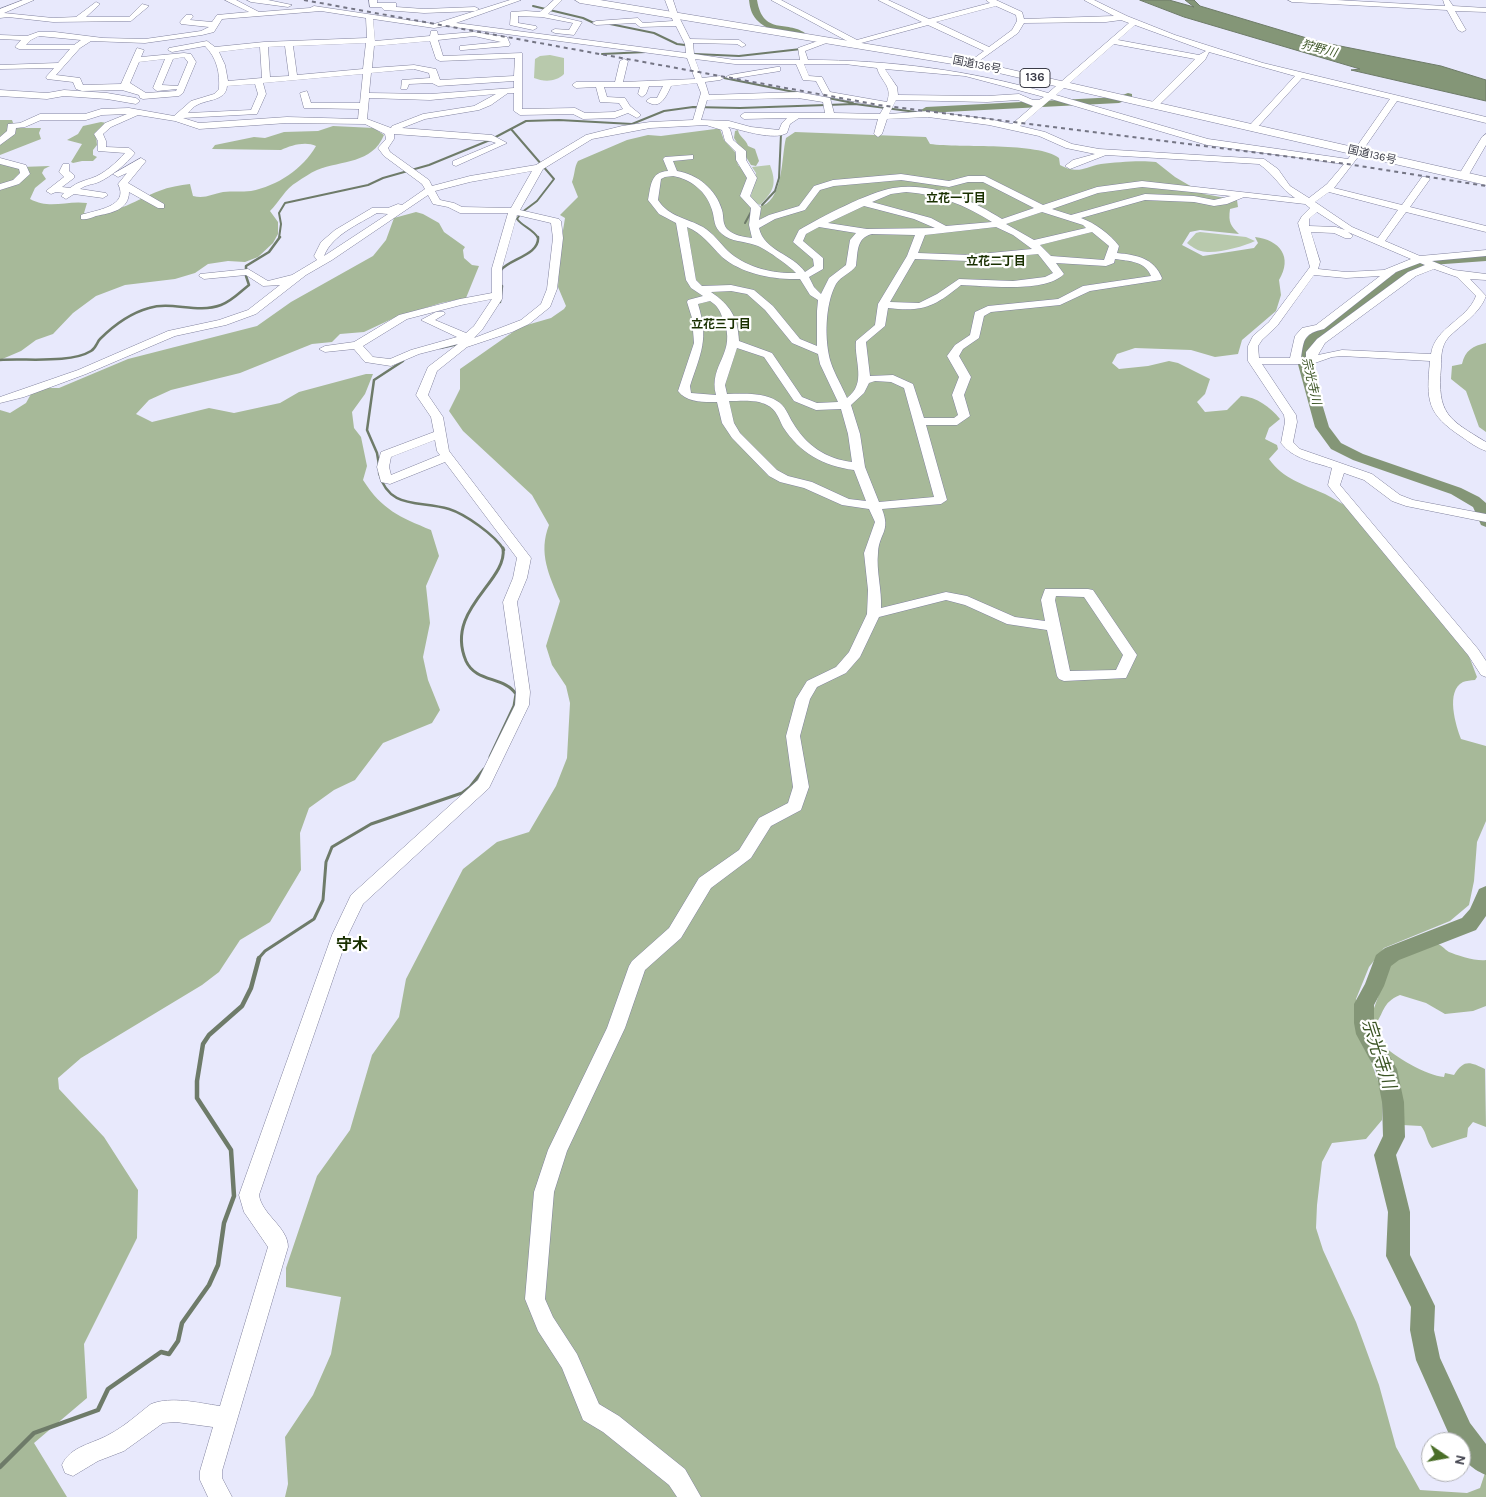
<!DOCTYPE html>
<html>
<head>
<meta charset="utf-8">
<style>
	body { margin:0 }
	#map { position:relative; width:1486px; height:1497px; overflow:hidden; background:#e8e9fc; font-family:Karla,sans-serif }
	canvas { display:block }
	.north { position:absolute; left:1421px; top:1432px; width:50px; height:50px; box-sizing:border-box; background:#fff; border:1px solid #b0b1b5; border-radius:50%; rotate:102deg; font-size:14px; font-weight:700; line-height:20px; text-align:center; color:#3a3b47 }
	.north::after { content:''; display:block; margin:auto; width:18px; height:22px; background:#4a6e27; clip-path:polygon(50% 0,100% 100%,50% 72%,0 100%) }
</style>
</head>
<body>
<div id="map">
<canvas width="1486" height="1497"></canvas>
<div class="north">N</div>
</div>
<script>
const context = document.querySelector('canvas').getContext('2d');
context.lineJoin = 'round';
function fillPath(path, color) {
  context.fillStyle = color;
  context.fill(path, 'evenodd');
}
function stroke(path, color, width, dash) {
  context.strokeStyle = color;
  context.lineWidth = width;
  context.lineCap = dash ? 'butt' : 'round';
  context.setLineDash(dash || []);
  context.stroke(path);
}
function label(font, color, halo, rows, align = 'center') {
  context.font = font + ' Karla,"Noto Sans JP",sans-serif';
  context.lineWidth = 4.5;
  context.setLineDash([]);
  context.textBaseline = 'middle';
  context.strokeStyle = halo;
  context.fillStyle = color;
  for (const [text, x, y, turn = 0] of rows) {
    context.save();
    context.translate(x, y);
    context.rotate((+turn || 0) * Math.PI / 180);
    context.textAlign = isNaN(turn) ? turn : align;
    if (halo) context.strokeText(text, 0, 0);
    context.fillText(text, 0, 0);
    context.restore();
  }
}
const green = new Path2D(`
	M550,55L564,58V74C556,82 544,82 534,78L535,59L540,56Z
	M770,165C777,184 774,191 760,205L750,200L756,173L752,167Z
	M1200,232L1246,237L1255,241C1242,247 1214,255 1201,251C1196,250 1191,246 1187,243L1196,233Z`);
const forest = new Path2D(`
	M0,120H12L15,128H41L39,133L41,139L0,155Z
	M101,122L107,123C96,134 96,129 97,145L93,150V155L97,157L93,161H82L73,163L71,162L82,144L67,140L78,134L83,126Z
	M333,126L374,128L384,135C372,164 342,160 317,170C310,173 303,178 297,182C285,189 280,201 270,211L278,222V234L273,243L258,257L245,262L228,261L208,264L195,273L175,279L125,285L96,296L73,313L53,334L36,340L21,351L0,360V159L21,167L50,166L44,169L42,173L46,179L35,188L30,199C51,210 66,200 87,203L84,213C111,218 135,200 159,191C169,187 180,185 190,184L193,196C205,199 212,194 223,192C232,191 242,192 251,191C277,186 303,169 316,146C306,141 291,145 281,150L212,149L215,145L254,137L265,138L284,132L318,131Z
	M715,129H720L724,140L735,152L738,165L749,175L745,192L758,207C784,203 781,157 786,138L795,132L926,137L930,144C960,148 1039,142 1059,158L1060,165C1079,175 1084,167 1101,164C1117,162 1141,160 1156,162L1175,177L1204,194L1237,200L1238,207L1230,209C1228,223 1231,226 1239,234L1200,230L1190,232L1182,245L1203,256L1254,248L1258,243L1255,237C1280,240 1293,257 1279,280L1281,295L1276,311L1242,340L1238,354L1215,357L1191,350L1135,348L1117,354L1112,363L1119,369L1148,366L1169,361L1178,363L1210,379L1205,394L1197,402L1205,412L1227,410L1241,396C1257,397 1270,407 1280,419L1269,428L1265,439L1277,445L1278,449L1269,459C1283,479 1303,484 1325,494C1333,498 1341,503 1349,508L1469,656L1477,677L1475,680C1471,680 1466,681 1463,682C1445,691 1456,726 1461,739L1486,746V821L1477,842L1474,881L1469,905L1450,921L1384,948L1369,967L1356,999L1358,1026L1382,1092V1120L1366,1139L1332,1143L1322,1162L1317,1205L1316,1228L1323,1250L1356,1322L1379,1385L1396,1447L1420,1490L1467,1493L1480,1488L1486,1470V1497H285L288,1484L285,1437L313,1395L331,1354L341,1297L286,1287V1268L317,1176L350,1130L372,1055L399,1017L406,979L463,869L497,842L529,832L556,786L567,758L570,703L566,686L552,665L546,646L560,601C549,575 538,553 549,525L532,495L463,431L449,411L460,389V369L520,327L551,318L564,309L566,306L558,287L560,249L565,218L560,215L578,197L572,182C575,174 574,168 578,161L627,140L648,135L661,136Z
	M738,130C739,137 746,139 748,146L755,149L759,161L756,166L751,165L734,138L735,131Z
	M416,212L423,214L439,223L444,232L465,247L463,250L464,258L472,265L479,266L466,298L441,303L396,317L364,332L340,334L332,342L312,344L240,373L171,390L149,400L136,414L152,422L209,408L234,413L280,403L299,392L366,374H373L365,394L352,412L354,428L361,437L367,466L363,480C382,510 400,517 431,530L439,556L426,586L430,623L423,657L428,680L440,710L432,723L383,743L355,780L334,790L309,808L300,833L301,870L270,922L240,940L219,972L202,985L81,1058L58,1078L59,1089L104,1137L138,1190L137,1238L84,1344L87,1398L34,1443L67,1497H0V410L10,413L26,403L31,394L47,388H59L128,359L257,326L291,302L373,256L386,240L394,218Z
	M1486,343V432L1479,427L1466,391L1451,379L1452,366L1462,364C1465,350 1473,346 1486,343Z
	M1435,943C1441,944 1444,949 1449,952C1456,955 1478,962 1486,960V1006L1473,1011L1445,1014L1426,1003L1400,995C1381,1003 1385,1013 1374,1026L1369,1022L1391,961L1428,948Z
	M1381,1043C1393,1056 1427,1076 1444,1077L1445,1073L1454,1075C1464,1059 1470,1062 1485,1069L1486,1127L1473,1122L1468,1128L1467,1137L1432,1148C1426,1141 1427,1133 1421,1126L1402,1125L1397,1121C1397,1104 1397,1086 1390,1070C1387,1061 1381,1054 1379,1045Z`);
const water = new Path2D(`
	M1140,0H1169L1194,7L1185,0H1194L1200,6L1320,42L1441,66L1486,80V101L1351,70L1360,69L1184,17Z`);
const streamFar3 = new Path2D(`
	M533,6L583,18L596,24
	M610,24L654,33L677,44L685,45
	M602,54L646,52
	M695,54L739,56L801,49
	M724,78L799,93
	M828,98L853,103
	M511,129L554,179L537,201L521,213L517,219C523,227 533,229 538,238
	M762,205L775,191L779,178L781,134
	M745,223L752,210
	M279,238L281,224L279,213L285,203L368,185L383,178L429,165L490,140L526,121L559,120L632,124L664,111L693,107L740,108L855,104L916,112`);
const streamFar2 = new Path2D(`
	M501,270C509,259 540,255 538,237
	M500,302L502,286
	M440,348L458,344
	M0,360C25,358 70,364 91,351C96,348 97,342 100,339C113,326 131,313 149,308C172,301 197,314 221,305C232,301 240,292 249,285L246,276V266L269,252L280,237
	M379,465L377,453L367,430L374,380L403,361
	M379,473C389,510 419,500 449,509C465,514 495,535 504,550`);
const streamFar1 = new Path2D(`
	M490,757L514,706L516,694C504,676 476,683 466,661C444,609 508,582 503,548
	M258,959L265,951L314,919L323,900L326,862L332,847L371,824L462,793L470,787L484,769`);
const stream = new Path2D(`
	M0,1467L34,1433L98,1410L108,1389L161,1352L169,1354L178,1341L182,1323L209,1285L218,1265L224,1223L234,1196L231,1150L197,1098V1081L203,1044L209,1035L242,1006L251,988L259,958`);
const river = new Path2D(`
	M749,0H757C763,36 787,20 805,33C796,40 767,30 759,22C752,16 750,9 749,0Z
	M1128,93L1132,94V98L1119,103L926,113L921,110L926,107L1117,97Z
	M1486,253V261L1431,265L1413,272L1320,338L1312,346L1308,357L1329,427L1341,443L1363,454L1461,488L1479,497L1486,503V527L1481,525L1473,507L1451,494L1353,460L1331,449L1315,427L1296,357L1300,345L1312,332L1405,266L1429,258Z
	M1486,886V916L1476,930L1399,960L1391,966L1384,986L1374,1005V1023L1376,1032L1397,1069L1404,1102L1405,1137L1396,1155L1410,1212V1255L1435,1306L1434,1330L1440,1358L1470,1423L1486,1444V1475C1470,1468 1461,1460 1461,1442L1452,1441L1416,1360L1410,1330L1411,1307L1386,1256L1388,1212L1374,1155L1383,1136L1382,1102L1376,1071L1356,1034L1354,1023V1004L1365,984L1376,955L1385,948L1462,918L1470,909L1479,889Z`);
const minor = new Path2D(`
	M23,0H34L4,13L53,18L76,17L96,2L100,4L86,17H129L142,4L149,6L131,21L53,22L8,17L0,18V9Z
	M225,0H236L259,12L310,8L314,6L434,24L510,0H521L456,23L686,53L685,44L676,26L640,27L635,23L596,25L592,23L596,21L638,18L643,23L673,21L665,0H673L678,15L690,39L739,40L746,45L742,47L737,44L693,43L694,54L735,60H800L798,48L826,38H829V42L805,51L808,60C889,60 970,70 1048,93L1129,23L1121,20L1106,22L1024,23L1018,33L972,66H969V62L984,51L928,25L850,46L846,44L849,42L771,0H781L857,40L922,22L878,0H888L929,19L990,3L986,0H996L1022,12L1024,19L1114,16L1084,0H1094L1127,16L1175,35L1263,63L1486,117V123L1397,101L1358,157L1334,188L1402,205L1422,177H1428L1430,179L1410,207L1486,226V232L1406,212L1385,241L1420,256L1486,250V256L1432,261L1454,270L1486,274V280L1470,279L1486,296C1479,315 1461,324 1448,338C1441,346 1441,358 1441,367C1437,414 1448,419 1486,442V451C1477,448 1469,442 1462,437C1427,414 1426,401 1430,361L1342,356L1332,357L1312,364H1262L1296,415L1297,422L1293,442L1300,449L1372,474L1400,495L1413,500L1486,514V522L1406,506L1392,501L1364,480L1344,473L1340,485L1478,649L1486,661V677L1481,675L1468,655L1330,488L1328,485L1332,468C1314,462 1293,459 1281,443L1285,422L1284,415L1248,361V346L1253,336L1269,322L1310,267L1298,223L1302,216L1310,208L1305,204L1244,197L1227,204L1214,206L1194,202L1145,200L1081,218C1095,223 1110,234 1119,246L1117,253C1137,255 1154,258 1162,278L1161,280L1090,291L1060,305L991,312L984,316L979,338L963,349L959,356L971,377L964,395L970,416L957,425H926L947,500L941,504L882,509C891,532 879,533 878,553C876,570 882,590 881,608L946,592L967,596L1015,617L1045,621L1041,600L1045,589H1088L1093,590L1137,655L1126,678L1064,681L1059,679L1057,676L1047,630L1007,624L965,605L946,600L879,617L860,657L846,673L817,687L810,699L800,736L809,787L801,810L771,826L751,858L711,888L681,938L645,970L625,1028L567,1151L554,1192L545,1299L553,1317L577,1354L599,1404L619,1416L685,1469L701,1497H677L669,1485L603,1432L583,1420L562,1368L538,1331L525,1299L534,1192L548,1150L607,1028L629,966L632,961L669,928L699,878L739,850L759,818L788,803L793,787L786,736L796,699L807,681L836,667L849,652L867,614L868,590L864,553L875,522L869,509L842,505L804,488L780,482L769,476L732,438L722,423L717,402C704,402 687,403 678,391L694,343L692,318L687,302L688,300L703,296L691,288L686,280L676,223L659,214L648,200C651,186 650,172 668,171L663,159L665,157L693,155V159L673,161L677,171C697,174 716,189 722,210C724,216 722,223 727,229C733,235 743,237 752,238L749,225L751,208L740,196L747,178L736,160V152L725,141L722,130L706,125L650,128L592,139L543,169L520,210L559,219L561,221L563,238L557,289L550,307L529,324L512,332L467,347L437,371L428,395L443,417L449,451L531,558L527,578L517,602L530,692L529,705L489,788L363,904L348,935L259,1195C262,1215 288,1227 288,1247L222,1471V1478L232,1497H208L200,1480V1471L213,1427L176,1422L163,1423L124,1451L98,1461L73,1476L65,1473L62,1465C70,1446 93,1444 110,1434C125,1426 138,1414 151,1404C172,1396 198,1403 220,1406L268,1247L244,1212L239,1195L332,935L351,895L478,780L515,705L516,692L503,602L513,578L517,558L445,462L390,484L381,482L377,467L381,452L434,432L431,417L416,395L428,367L458,344L419,354L391,366L365,362L354,349L325,352L319,349L325,346L354,342L399,315L460,299L492,293V268L508,213H460L448,207L433,204L428,195L332,260L306,275L256,314L226,325L175,336L86,374L24,397L0,403V397L78,370L168,331L219,320L248,310L280,285L263,286L246,275L204,279L199,276L200,274L248,269L268,281L292,275L317,260L314,256L321,242L335,230L372,208H388L398,204L402,205L425,189L422,184L384,156L378,148L386,139L385,134L365,124L287,123L199,129L175,121L138,115L111,127L103,134L106,141V147L129,148L135,153C126,164 112,176 99,182C92,185 87,184 80,189L106,193L108,195L103,198L74,194L66,199L61,196L64,193L56,192L51,194L46,191L64,177L59,172L63,164H69V171L74,175V178L62,187L70,188C78,182 83,181 92,178C104,174 117,162 125,153L98,151V141L94,134L105,123L127,114L102,115L86,120H41L25,127L16,128L15,134L0,145V137L7,131L8,124L20,123L40,114H85L101,109L129,108L174,116L191,101L214,94L219,89C220,73 217,58 205,46L172,52L168,50L169,48L207,41L215,47L264,42L367,38L366,18L321,11L222,19L214,32L202,35L145,43L91,41L80,48L56,75L80,78L83,85L121,84L137,48L144,50L141,57L184,53L191,54L196,62L183,93L179,96L143,99L140,98L139,95L122,90L82,91L76,89L73,82L47,79L46,77L54,68L0,69V65L58,63L70,49H19L15,47L21,40L0,39V35L27,36L38,32H55L103,38L145,39L201,31L209,27L181,24L180,22L186,15H192L193,17L190,20L212,22L217,15L249,12ZM996,6L1016,15L1017,21L1012,30L989,47L936,22ZM373,19L434,28L446,26L687,58L695,79L623,82L628,61L624,59L620,61L615,82H576L572,85L576,88L596,87L600,102L619,103L623,109L614,112L585,113L575,108L522,109V53L443,56L438,40L474,36L501,42L460,46V50H463L509,46L510,44L507,37L474,32L438,35L437,31H431L430,36L375,41ZM1135,25L1206,51L1199,55L1118,40ZM39,36L81,40L74,45H26L31,40ZM430,41L436,59L440,61L515,58L514,76L440,80L436,69L414,65L372,68L374,46ZM366,43L363,69L297,75L293,46ZM1114,44L1195,59L1151,103L1150,105L1154,108L1157,107L1205,60L1209,52L1295,76L1249,126L1248,128L1252,131L1255,130L1302,78L1390,99L1348,159L1208,139L1056,95ZM285,46L289,76L270,77L268,47ZM260,47L262,78L228,81L225,65L219,52ZM184,57L188,62L178,86L162,85L173,59ZM165,59L153,88L157,91L177,89L176,91L146,93L130,83L139,62ZM695,59L735,64H796L803,80L816,81L824,96L884,107L880,114L834,113L830,98L798,92L709,95L705,82L720,80L724,78L720,76L702,78ZM804,64H845L877,68C881,82 893,86 887,102L830,92L822,77L809,76ZM414,69L429,73L430,78L402,80L401,89H407L409,84L432,83L438,86L514,81V88L430,94L369,93L371,73ZM885,69L965,76L1044,97L1039,100H1033L1019,94L987,96L898,95L897,87ZM363,74L360,103H311L307,91L300,93L304,108L359,109L358,119L287,117L199,123L183,118L257,114L266,94L263,83ZM697,83L701,93L693,120L650,122L622,126L586,135L536,165L470,176L432,186L429,180L390,152L388,148L394,139V134L490,141L496,143L453,161V165L456,166L507,143L492,135L402,128L425,119L479,110L491,105L508,93H514V111L520,115L573,114L583,119L615,118L628,113L637,118L641,115L630,106L625,98L607,97L604,87H640L638,94L642,97L646,94L649,86H663L657,98H650L646,101C660,111 666,97 671,86ZM255,84L258,94L251,110L188,113C191,110 194,106 197,105C208,99 226,101 227,86ZM496,94L474,106L423,114L392,126L391,128L367,119L369,98L430,100ZM798,98L823,102L825,113H744L740,116L744,119L787,118L782,123L779,130L751,127L729,121L701,120L707,100ZM1051,99L1207,145L1344,164L1327,184L1309,198L1290,186L1278,169L1264,159L1099,149L1072,144L1045,132L1020,126ZM896,100L987,102L1018,100L1033,106L1012,124L989,119L928,111L889,114ZM928,117L989,125L1039,136L1066,148L1095,154L1073,160L1065,166L1070,169L1106,155L1259,164C1274,174 1280,188 1295,198L1142,181L1097,187L1043,205L985,176H968L949,181L901,174L833,180L814,186L799,206L769,215L759,220L761,208L750,196L757,178L746,160V151L733,140L730,129L728,127C742,130 774,141 787,133L790,124L799,118L878,119L874,134L878,137L882,134L887,119ZM532,171L511,208L462,207L454,203L440,200L435,191L470,182ZM673,176C691,179 707,192 712,210C715,219 713,227 722,234C731,242 744,241 755,245C762,246 791,267 796,273C773,274 745,267 728,251C720,243 713,233 703,227C687,218 669,217 658,200L661,179L665,177ZM901,180L949,187L968,182H983L1034,208L1002,219C970,199 932,182 893,188C869,192 821,217 799,230L793,242L813,259L814,266L805,272C793,254 764,251 759,228L775,219L805,210L820,190L834,186ZM1142,187L1231,196L1214,200L1194,196L1145,194L1071,215L1052,209L1098,193ZM906,192C938,194 965,205 992,222L946,226L931,218L872,202L891,194ZM1329,192L1398,210L1378,238L1352,227L1315,202ZM864,206L914,219L935,228L867,229L828,223ZM1042,212L1083,225L1086,228L1034,240L1006,224ZM1317,212L1345,230L1336,227L1309,226V219ZM377,213L388,214L324,256C332,235 359,224 377,213ZM517,215L551,223L553,238L547,289L541,304L521,320L474,338L482,330L502,299V268ZM687,227C702,233 710,245 722,257C742,274 774,280 800,279L810,295L818,300L817,311V346L800,339L773,306L754,290L731,285L702,286L696,280ZM819,227L856,233L850,240L846,265L829,278L821,294L814,287L809,277L823,269V258L803,241L806,234ZM996,227L1013,235L1032,249L969,255L918,253L925,235ZM1092,232L1109,246L1104,260L1051,256L1040,245ZM1311,232L1334,233L1345,238H1351L1353,236L1348,232L1411,259L1384,270L1346,272L1318,269L1320,262ZM872,234L915,235L907,256L878,304L875,325L856,341C854,361 867,383 847,398C842,386 835,375 831,363C824,341 825,304 836,284C841,276 851,273 856,266C858,252 856,238 872,234ZM1038,254L1053,273L1045,277L1013,281L959,279L937,294L919,303L890,302L915,259L969,261ZM1115,259C1129,261 1145,261 1151,276L1083,286L1058,299L988,306L975,312L970,335L955,345L947,356L959,377L952,395L958,415L954,418H924L913,384L893,375L870,376L866,342L885,326L888,308C923,312 934,307 961,285C987,286 1046,293 1064,274L1056,263L1106,266L1114,263ZM1420,263L1425,265L1408,272L1317,339L1306,352V358H1301C1304,338 1304,334 1324,329L1396,272ZM1434,269L1457,277L1476,296C1467,320 1435,327 1431,354L1342,350L1318,355L1325,343L1416,276ZM1314,275L1346,278L1380,276L1316,325L1302,328L1295,336L1290,358H1259L1258,346L1262,340L1277,326ZM731,291L747,294L765,310L792,343L818,354L820,364L838,402L817,403L802,397L772,353L739,341C738,317 730,305 711,292ZM492,299L474,326L466,333L435,320L445,314L444,312H436L421,320L457,337L411,350L390,359L373,357L363,346L407,319L461,305ZM710,301C718,306 720,311 723,319C738,353 708,364 716,395L691,393L690,386C701,352 709,340 698,304ZM737,348L764,357L794,401L816,410L841,409L848,434L852,462C826,459 806,445 793,423C788,415 785,405 777,401C763,392 743,394 727,394L725,385ZM875,381L891,382L904,388L934,497L879,502L865,467L860,434L851,405L864,393L869,383ZM729,401C741,401 756,399 767,405C776,409 779,419 783,427C800,453 823,466 854,470L866,501L849,499L812,482L788,476L777,470L740,433L734,423ZM435,440L437,451L440,455L391,475L389,467L391,457ZM1056,596L1084,597L1123,655L1116,670L1070,671L1055,600Z
	M247,0H268L292,5L288,7L251,2Z
	M369,0H377V3H396V7L424,9L475,7L479,9L475,11L424,13L384,10L381,7H370Z
	M554,0H562L548,14L582,22L574,35L555,33L551,31L555,29L569,30L573,23L542,17L518,16V23L536,26L537,28L533,30L510,25L511,12L526,11L540,12Z
	M1288,0H1336L1445,6L1443,0H1449L1453,6L1486,8V12L1455,11L1466,30L1462,32L1458,30L1447,10L1292,2Z
	M777,67H780V71L730,79L726,77L730,75Z
	M0,90L47,93L64,90L107,93L136,98L140,101L136,104L107,99L64,96L47,99L0,96Z
	M1486,134V145L1468,176L1466,178H1460L1458,176L1482,137Z
	M0,158L26,165L30,174L19,184L0,190V184L13,180L20,173L19,169L0,164Z
	M141,158L146,161L128,183L164,204V208H158L129,192C129,210 111,213 96,216C91,218 86,220 81,219V215C95,210 130,207 118,184L127,173L118,177L113,174Z`);
const highway = new Path2D(`
	M575,0H600L977,62L1486,177V185L977,68L580,3Z`);
const rail = new Path2D(`
	M304,0L879,105L1347,164L1486,186`);
const farStreetnames = [
	["国道136号",977,65,11],
	["国道136号",1372,155,13]
];
const farWaternames = [
	["狩野川",1319,49,15],
	["宗光寺川",1311,381,77]
];
const shields = [
	[1035,78,30]
];
const shieldNames = [
	["136",1035,78]
];
const farNeighbourhoodnames = [
	["立花一丁目",956,199],
	["立花二丁目",996,262],
	["立花三丁目",721,325]
];
const quarterNames = [
	["守木",352,945]
];
const nearWaternames = [
	["宗光寺川",1378,1054,72]
];
fillPath(green, '#b8c9ac');
fillPath(forest, '#a7b999');
fillPath(water, '#849677');
stroke(water, '#6e7b69', 1);
stroke(streamFar3, '#6e7b69', 2);
stroke(streamFar2, '#6e7b69', 2.5);
stroke(streamFar1, '#6e7b69', 3);
stroke(stream, '#6e7b69', 4.5);
fillPath(river, '#849677');
stroke(minor, '#81829e', 1);
stroke(highway, '#81829e', 1);
fillPath(minor, '#fff');
fillPath(highway, '#fff');
stroke(rail, '#747584', 2, [4, 4]);
label('11px', '#3a3b47', '#fff', farStreetnames);
label('italic 12px', '#3b5424', '#fff', farWaternames);
for (const [x, y, w] of shields) {
  const box = new Path2D();
  box.roundRect(x - w / 2, y - 9.5, w, 19, 4);
  context.fillStyle = '#fff';
  context.fill(box);
  stroke(box, '#3a3b47', 1);
}
label('bold 12px', '#3a3b47', null, shieldNames);
label('bold 12px', '#193000', '#fff', farNeighbourhoodnames);
label('bold 16px', '#193000', '#fff', quarterNames);
label('italic 18px', '#3b5424', '#fff', nearWaternames);
</script>
</body>
</html>
